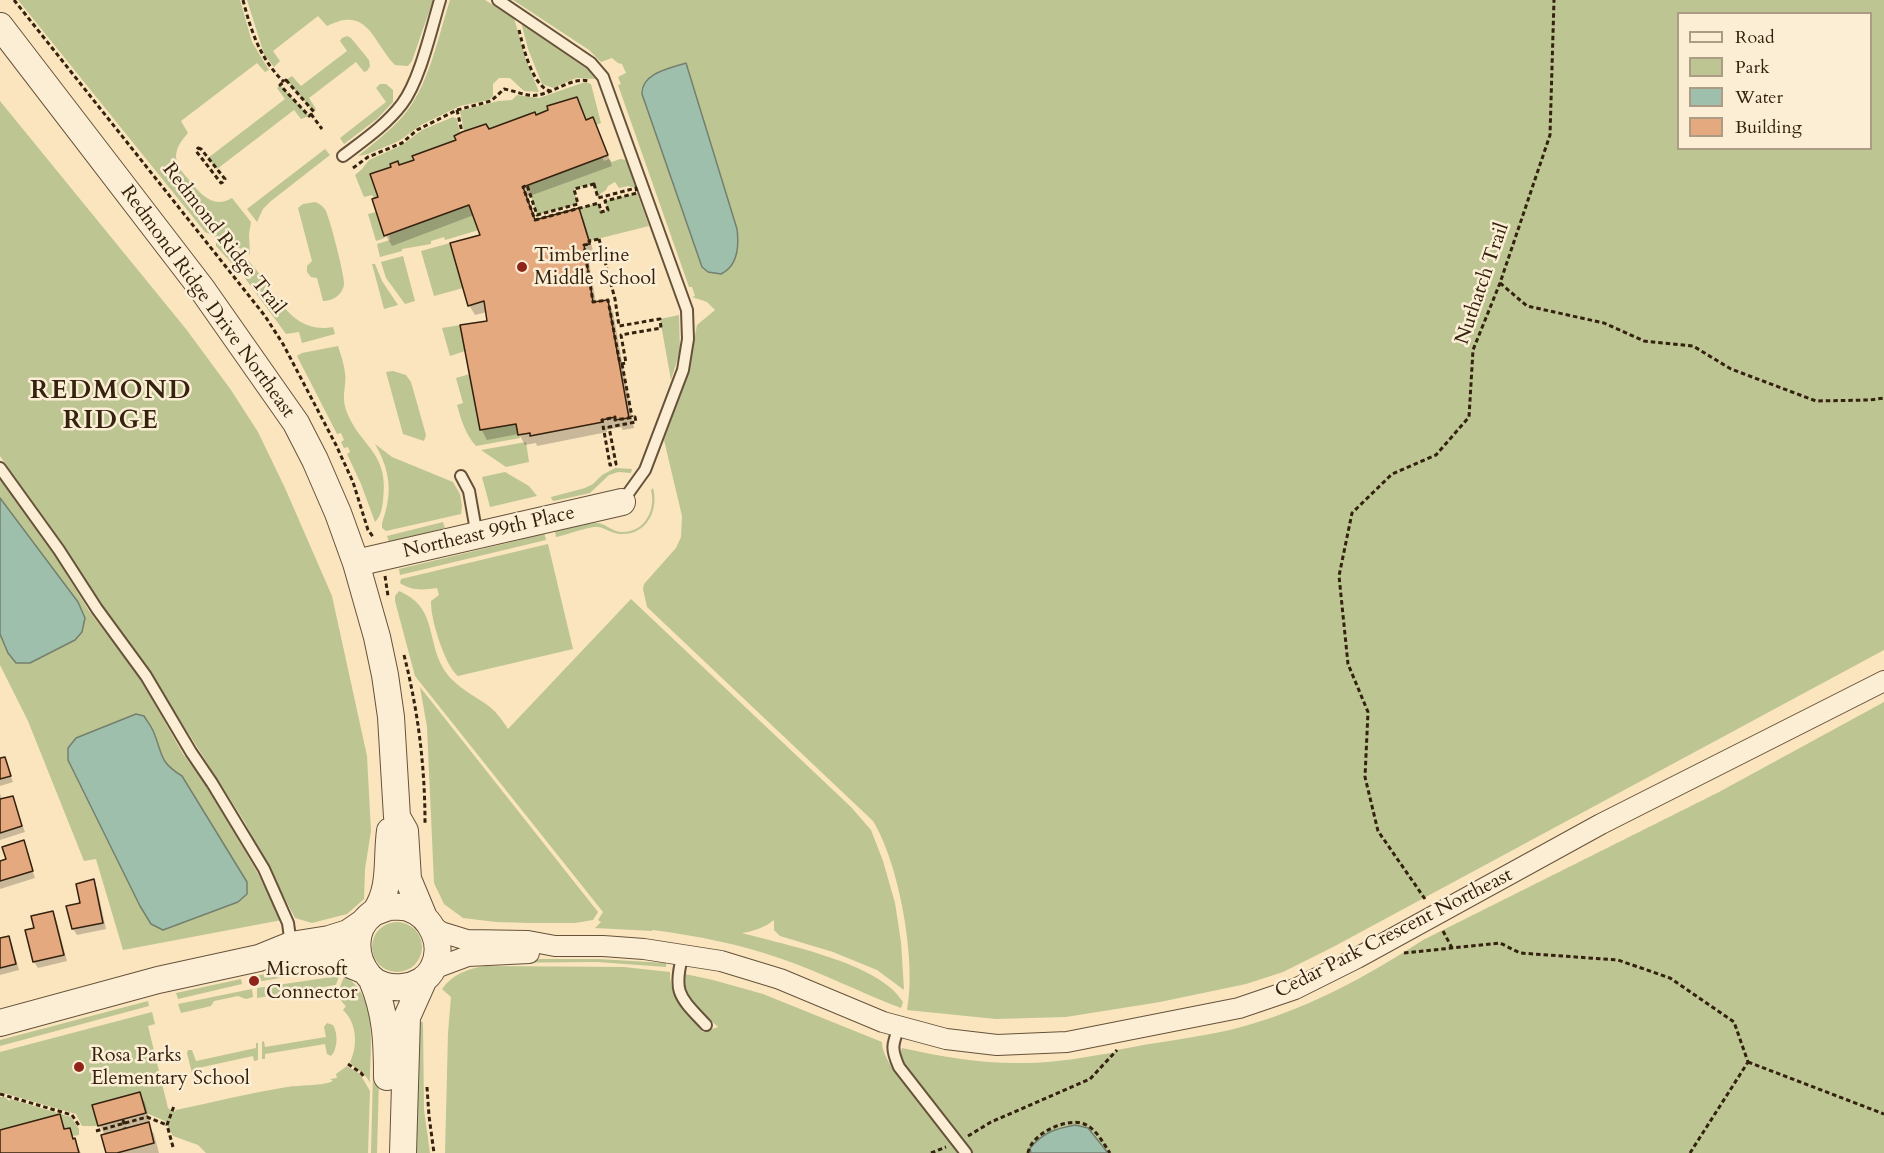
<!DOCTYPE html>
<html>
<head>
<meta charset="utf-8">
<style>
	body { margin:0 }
	#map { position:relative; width:1884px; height:1153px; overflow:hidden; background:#fae5be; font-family:Cardo,serif }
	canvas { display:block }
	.legend { position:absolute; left:1677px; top:12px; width:195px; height:138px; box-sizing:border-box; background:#fceed5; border:2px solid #ac9c85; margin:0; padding:8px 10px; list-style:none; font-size:18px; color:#34210e }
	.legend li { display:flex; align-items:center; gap:12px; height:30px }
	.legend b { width:30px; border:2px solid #ac9c85 }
</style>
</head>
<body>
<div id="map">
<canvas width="1884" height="1153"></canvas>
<ul class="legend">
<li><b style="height:8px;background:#fceed5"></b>Road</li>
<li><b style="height:16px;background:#bdc593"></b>Park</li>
<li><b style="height:16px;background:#9fbfad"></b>Water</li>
<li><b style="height:16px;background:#e4a97e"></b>Building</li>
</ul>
</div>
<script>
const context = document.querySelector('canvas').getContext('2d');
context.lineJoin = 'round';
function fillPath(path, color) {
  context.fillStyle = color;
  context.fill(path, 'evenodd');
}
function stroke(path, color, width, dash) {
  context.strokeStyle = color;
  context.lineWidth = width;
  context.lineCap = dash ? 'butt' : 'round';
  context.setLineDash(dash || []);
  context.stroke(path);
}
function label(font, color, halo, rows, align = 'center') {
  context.font = font + ' Cardo,serif';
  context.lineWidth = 5;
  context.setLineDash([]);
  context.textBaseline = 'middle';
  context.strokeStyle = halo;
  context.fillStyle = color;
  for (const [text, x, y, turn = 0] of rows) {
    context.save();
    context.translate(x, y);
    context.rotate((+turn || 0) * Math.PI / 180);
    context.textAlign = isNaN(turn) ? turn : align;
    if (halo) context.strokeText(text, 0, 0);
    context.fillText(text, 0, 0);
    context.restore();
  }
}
const green = new Path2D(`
	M18,0H240L252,42L269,70L265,72L257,63L181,121L188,133C182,140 176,147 176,157C177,167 184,174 190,181C201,195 214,209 232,198L251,222L249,234L250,254L236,246L205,232Z
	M247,0H433L412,61L408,66L395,65C372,41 368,5 327,26L318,16L273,51L280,61L274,67L264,54Z
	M450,0H485L514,18L526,60L539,92L524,91L510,78H499L493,84V96L489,100L460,106L421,125L399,141L368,154L358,156C374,143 390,131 403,116C429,86 438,37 450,0Z
	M513,0H1884V650L1333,947L1283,972L1246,984L1160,1002L1066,1017L996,1019L907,1010C917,962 899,863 873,821L647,607L643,589L644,584L676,548L681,537L682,516L664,440L687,377L697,325L715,310L707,302L692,297L695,296L692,287H689L618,85L621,84L618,77L626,73L622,64L618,63L612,58L601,62L589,50ZM1678,14H1870V148H1678Z
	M521,22C546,39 579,54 595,79L576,78L553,88L542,84L528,49Z
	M347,36L351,38L369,60L370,66L367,71L364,72L356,62L309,98L316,109L314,112L286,80L292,76L301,86L347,51L340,41L342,38Z
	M585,82L591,84L601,123L596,125L593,117L586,120L577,97L548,106V110L536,115L534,112L489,129L486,124L464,132L460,111L498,101L512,100L517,95L539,98Z
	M380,84H386L393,90V102L377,119L344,144L340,138L386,102L376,88Z
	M280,85L309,116L301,119L294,110L217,169L208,158L285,99L277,88Z
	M0,101L186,329L231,390L258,432L285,488L332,596L367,756L371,831L365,869L364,899L347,914L312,923L295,918L244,821L180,720L0,456Z
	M453,117L457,119L460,133L454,136L456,140L413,156L414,160L399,165L398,162L391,167L371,174L378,197L374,198L372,195L364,197L355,175L362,169L369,160L402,145L422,130Z
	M325,149L330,155L271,201L263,209L257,222L247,209Z
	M602,157L604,161L609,159L612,162L620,159L627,160L636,188L628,186L619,188L615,182L608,186L606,190L600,194V198H598L594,184L574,189L578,204L537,215L527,185Z
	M637,193L649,226L589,241L579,208L599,203L601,212L608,210L605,201Z
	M315,202C320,204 323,206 326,211C330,220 345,276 344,285C342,295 333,301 323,301L317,278L311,277L307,272V266L312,261L298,208L303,204Z
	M469,205L479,230L445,240L444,237L431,241V244L402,249V251L380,257L377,244L390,240L389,235Z
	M376,212L385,238L376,241L368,214Z
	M219,243C232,248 244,255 253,266C276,292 291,335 333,327L335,334L302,343L299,332L286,334L239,270L241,269L239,266L236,268L216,246V243Z
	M450,243L463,288L434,296L421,251Z
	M403,256L415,301L405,304L386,278L381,262Z
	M372,264H375L382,281L398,305L384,309Z
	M679,315L680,351L671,380L660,319Z
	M460,325L465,351L450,356L442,328Z
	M338,346C341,355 344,364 345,373C347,385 341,395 346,410C360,448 390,451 383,501C382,509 381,516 375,522L361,484L347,454L350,452L348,447L344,448L341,442L344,440L341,433L337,434L297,356L302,353Z
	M393,371L406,375L411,382L426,435L424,441L403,434L386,372Z
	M470,374L480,430L516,424L520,438L476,446C466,435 461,420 457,405L463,403L456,378Z
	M526,442L529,462L506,467L481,450Z
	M375,444L392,457L453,482L460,494L462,506L461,514L386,531L382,528V524C383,518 386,512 387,505C392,483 386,463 375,444Z
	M615,468L632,469L631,473L618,472L609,475L590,493L554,501L552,500L551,497L585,488L593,484L602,475Z
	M505,472L529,486L537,496L490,507L482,477Z
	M0,480L52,551L89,611L139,677L183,754L205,784L256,870L282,920L123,950L96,859L84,861L28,721L0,665Z
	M653,488C659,510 647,535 621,534C612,534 606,528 598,527C589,526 566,535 556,537L554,526C569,531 579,524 595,523C604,522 611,531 621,532C645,533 656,510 651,490Z
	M443,522L445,528L389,542L387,536Z
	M543,528L546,540L400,575L399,569L520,540L525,534Z
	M548,544L573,649L458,676C445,666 430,618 431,601L439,595L437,588C423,590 412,591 400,583L401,579Z
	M399,591C437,607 426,638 443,668C453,686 474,695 490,707C497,713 503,721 508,729L631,599L851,807L871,830L883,861L895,903L901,942L904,990L877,970L833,952L780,936L774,930V920C764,928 754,931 742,933C785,945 880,963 903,1002L901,1008C861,993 823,973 782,959C740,944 697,936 653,930L652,931L595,928L601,922L598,920L603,912L415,676L395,601V596Z
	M420,687L598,912L593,920L575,923H530L496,922L463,918L444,904L434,883L427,727Z
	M1884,702V1153H1108L1102,1144L1030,1148L1031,1153H445L448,1033L451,997L442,989C453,974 467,969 485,966L624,967L670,972C669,997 688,1014 703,1032L718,1027C703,1013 678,998 685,974L713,980L763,994L882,1042C881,1066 936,1119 953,1137L902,1062L900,1054L902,1048C943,1057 983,1064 1025,1063C1056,1063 1086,1057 1116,1052L1117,1050C1156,1042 1195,1038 1234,1029C1301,1012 1365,978 1423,940L1719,792Z
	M372 947a25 25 0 1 1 50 0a25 25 0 1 1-50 0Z
	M484,959H598L666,963V967L597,962L485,963Z
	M306,966L313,972L251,983L250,977Z
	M339,976L336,985L257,998V988Z
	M345,976C379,998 370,1048 370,1083C365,1072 356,1071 350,1062C358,1046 357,1023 343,1010L346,1006C336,998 339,986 345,976Z
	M241,979L242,984L178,999L176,993Z
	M252,989L253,997L246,999L238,996L214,1001L211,1006L181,1013L178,1004Z
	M148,1001L149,1006L0,1046V1040Z
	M152,1012L155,1024L148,1026L168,1108L174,1112L176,1110C213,1102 250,1093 287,1087C299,1085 324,1086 333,1081L330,1079L337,1078L336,1074L347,1066L360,1074L370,1091L368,1153H206L198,1145L173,1136L165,1121L146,1113L140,1092L92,1105L98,1126H82L76,1114L0,1092V1052Z
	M410,1021L423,1022L424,1110L430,1153H412Z
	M327,1023L333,1025C338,1033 338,1049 331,1056L327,1054L325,1044L265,1054V1059H262V1042L264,1041L265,1047L326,1037L324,1027Z
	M374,1033L379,1080L377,1153H371Z
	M256,1043H258V1060L254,1061L253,1056L198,1068L200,1079L198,1082L194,1081L187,1053L188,1050H192L196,1061L256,1048Z
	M0,1097H5L9,1101L11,1099L71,1117L79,1129V1135L72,1136L70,1128L0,1130Z`);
const water = new Path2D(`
	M686,63L737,229C739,245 738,266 721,274L708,272L702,267L642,94C641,73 671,68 686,63Z
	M0,498L78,602L85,618L82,632L75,640L30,663H16L8,653L0,634Z
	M136,714L144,716C147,721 152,727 154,733C163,755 159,762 182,776L247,882V894L238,902L163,930L151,924L140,906L68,760V748L76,738Z
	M1075,1125L1088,1128L1108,1153H1031L1030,1148C1044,1132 1054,1129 1075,1125Z`);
const shadow = new Path2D(`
	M577,98L587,121L592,119L598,129L612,166L527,197L536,221L578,210L584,220L594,254L588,256L596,303L607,302L613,312L634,428L623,430L621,427L607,430V432L537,446L536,443L525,445L519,434L487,440L481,429L489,322L487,312L475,315L469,305L482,236L474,215L392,246L386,236L374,200L380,198L399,166L488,131L536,117Z
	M4,759L13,782L0,786V760Z
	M0,793L2,800L12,797L25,832L0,840Z
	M23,842L35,878L0,889V863L8,860Z
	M93,881L97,888L106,929L77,935L73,929L68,907L82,905Z
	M53,912L56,919L67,961L38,968L34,962L27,932L36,929Z
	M9,938L12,944L19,970L0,975V940Z
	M139,1093L145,1103L150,1123L148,1124L154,1134L159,1153H108L105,1135L100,1126L94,1106Z
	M59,1116L66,1130H69L81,1153H0V1132Z`);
const building = new Path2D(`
	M577,97L586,120L593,117L608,155L523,187L535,220L579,208L590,244L584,245L593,302L608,300L629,418L615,420V417L602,420L603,422L530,436V433L518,435L516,424L480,430L460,325L487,321L484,301L468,306L450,243L480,235L469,205L384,236L372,199L378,197L370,174L391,167L390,164L398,161L399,165L414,160L412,156L456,140L454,136L462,132L486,124L489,129L535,112L536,115L548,110L547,106Z
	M5,757L11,776L0,779V758Z
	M13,796L22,826L0,833V799Z
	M24,840L33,871L0,881V861L6,859L2,847Z
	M94,879L103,923L72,929L66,906L80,903L76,884Z
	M53,911L64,955L33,962L25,930L34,928L31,916Z
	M9,936L16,964L0,968V938Z
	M140,1092L146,1113L98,1126L92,1105Z
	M60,1114L64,1129L70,1128L73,1139L75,1138L79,1153H0V1130Z
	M149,1122L154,1143L117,1153H106L101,1135Z`);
const path = new Path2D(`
	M14,0L265,316L283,344L336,445L353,482L368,530L374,538
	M243,0C251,31 260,59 284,82
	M519,30C523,46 532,86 550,91
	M286,80L314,112L309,116L280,85Z
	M457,110L462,132
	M311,114L322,129
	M198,148L201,149L225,179L223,182L221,183L196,151Z
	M353,168L368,157L402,143L417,130L457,110L491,101L504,89C516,91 527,97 538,95C555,92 572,77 589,81
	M594,184L598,198L636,188L637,193L605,201L608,210L601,212L599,203L535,220L523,187L527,185L537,215L578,204L574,189Z
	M599,239L615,299L619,326L660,319L661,328L621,335L626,363L620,364L608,300L593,302L584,245L590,244L589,241Z
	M1500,283L1527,306L1604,323L1644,341L1693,346L1731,369L1816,401L1870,400L1884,398
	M622,364L632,417
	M615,417V420L635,417L636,422L609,427L616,464L610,465L602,420Z
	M385,576L388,596
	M404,655C418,710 425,766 425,823
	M1425,899L1378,831L1365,777L1368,712L1348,664L1339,576L1352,513L1392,474L1436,455L1469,417L1473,350L1500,283L1550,135L1554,0
	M1443,931L1452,948
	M1404,953L1500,943L1520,953L1618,960L1670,978L1734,1022L1748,1062
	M1748,1062L1884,1114
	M348,1064L361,1073L365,1078
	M427,1087L429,1116L434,1153
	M0,1094L72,1115L80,1127
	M123,1120L125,1128
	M96,1131L147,1117L167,1125
	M968,1136L991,1122L1090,1079L1117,1050
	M173,1147L167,1125L174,1106
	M931,1153L946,1147
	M1028,1153C1031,1134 1064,1119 1081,1123C1095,1126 1103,1143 1110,1153
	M1690,1153L1748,1062`);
const service = new Path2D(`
	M498,0L591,63L603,77L687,310L688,339L683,370L645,470L622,502
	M343,156C364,140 386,125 402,104C420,80 431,30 440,0
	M0,468L59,550L97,609L146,676L191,752L212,783L264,869L288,923L291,945
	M461,476L469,491L477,536
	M683,954C672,993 680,997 706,1025
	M899,1027C892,1045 891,1049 899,1067L966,1153`);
const minor = new Path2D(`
	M431,925L441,932L467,940L528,941L555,946H603L644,949L721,961L780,979L883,1022L946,1039L997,1045L1067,1042L1239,1008L1295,989L1357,958L1601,824L1884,681
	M433,969L468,956L529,953`);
const tertiary = new Path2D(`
	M0,26L202,289L296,423L315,460L338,513L356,563L377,637L385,675L391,717L397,817L405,831L408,879L423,915
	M356,563L622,502
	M389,907C395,907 402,906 408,908C432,916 445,945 433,968C423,990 384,994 369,976C354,958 352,929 372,914C377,911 383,909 389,907Z
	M375,912C392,888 386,859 390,831
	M289,961L339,960L363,970
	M372,980C386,1013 387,1042 387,1077
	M0,1023L158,980L259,958L291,945L329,939L348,933L364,922
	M403,1153L407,1017L424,979`);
const markers = [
	[522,267,6,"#8f2418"],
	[254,981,6,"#8f2418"],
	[79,1067,6,"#8f2418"]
];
const streetNames = [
	["Redmond Ridge Trail",223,239,52],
	["Nuthatch Trail",1483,284,-71],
	["Redmond Ridge Drive Northeast",207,302,54],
	["Northeast 99th Place",489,533,-13],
	["Cedar Park Crescent Northeast",1394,934,-27]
];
const poiNames = [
	["Timberline",534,256],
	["Middle School",534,279],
	["Microsoft",266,970],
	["Connector",266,993],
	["Rosa Parks",91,1056],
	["Elementary School",91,1079]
];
const districtNames = [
	["REDMOND",111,392],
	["RIDGE",111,422]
];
fillPath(green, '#bdc593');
fillPath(water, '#9fbfad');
stroke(water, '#74806d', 1.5);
fillPath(shadow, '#0003');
fillPath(building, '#e4a97e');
stroke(building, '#34210e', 1.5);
stroke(service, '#66523a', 14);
stroke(minor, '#66523a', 22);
stroke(tertiary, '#66523a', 28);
stroke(path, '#34210e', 3, [4.5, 3]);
stroke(service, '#fceed5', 10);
stroke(minor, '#fceed5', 20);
stroke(tertiary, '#fceed5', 26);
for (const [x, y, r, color] of markers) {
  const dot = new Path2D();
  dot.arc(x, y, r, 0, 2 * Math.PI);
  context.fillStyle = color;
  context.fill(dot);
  stroke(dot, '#fceed5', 2);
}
label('20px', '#34210e', '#fceed5', streetNames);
label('20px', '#34210e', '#fceed5', poiNames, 'left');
context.letterSpacing = '1.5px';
label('bold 26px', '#34210e', '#fceed5', districtNames);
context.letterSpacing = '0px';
</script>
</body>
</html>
